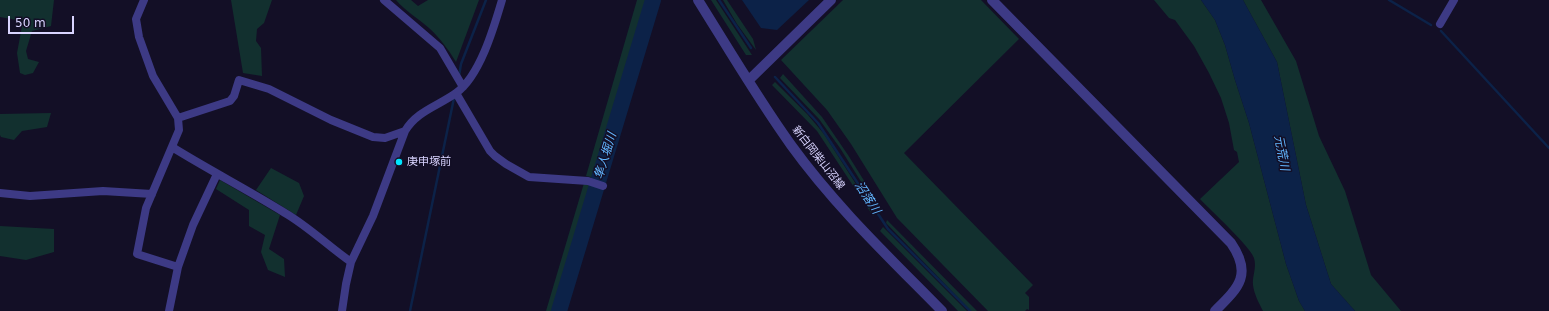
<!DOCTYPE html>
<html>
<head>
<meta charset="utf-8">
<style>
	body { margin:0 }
	#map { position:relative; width:1549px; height:311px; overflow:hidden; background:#130f26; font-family:"DejaVu Sans",sans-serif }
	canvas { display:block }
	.scale { position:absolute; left:8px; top:16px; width:66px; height:18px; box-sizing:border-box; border:2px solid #d9d4ff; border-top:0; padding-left:5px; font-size:12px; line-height:14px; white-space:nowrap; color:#d9d4ff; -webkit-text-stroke:3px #130f26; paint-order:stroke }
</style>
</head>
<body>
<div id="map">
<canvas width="1549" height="311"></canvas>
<div class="scale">50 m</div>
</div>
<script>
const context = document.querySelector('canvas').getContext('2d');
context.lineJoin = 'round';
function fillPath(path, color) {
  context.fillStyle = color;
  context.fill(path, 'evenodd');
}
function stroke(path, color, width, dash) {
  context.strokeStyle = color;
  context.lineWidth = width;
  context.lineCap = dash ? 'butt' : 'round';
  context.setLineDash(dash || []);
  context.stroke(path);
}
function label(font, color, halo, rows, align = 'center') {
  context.font = font + ' "DejaVu Sans","Noto Sans JP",sans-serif';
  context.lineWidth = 3;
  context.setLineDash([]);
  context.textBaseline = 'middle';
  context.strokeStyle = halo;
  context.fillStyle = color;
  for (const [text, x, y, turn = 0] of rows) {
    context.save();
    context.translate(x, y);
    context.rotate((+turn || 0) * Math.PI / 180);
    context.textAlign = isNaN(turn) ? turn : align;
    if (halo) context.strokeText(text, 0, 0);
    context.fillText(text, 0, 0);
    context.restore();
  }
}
const green = new Path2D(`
	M0,0H54L51,26L32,31L26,51L28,59L39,62L33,73L25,75L20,73L17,53L23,21L0,17Z
	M231,0H272L264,23L257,29L256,41L261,48L262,76L243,73Z
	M396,0H411L418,6L428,0H479L456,62C448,49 440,38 429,28C418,18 405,11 396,0Z
	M637,0H648L595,178L586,176Z
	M655,0H657L604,180L600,179Z
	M711,0H716L752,55H746Z
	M723,0H727L753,39L756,50L737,24Z
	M843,0H981L1019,39L904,153L1033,285L1025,293L1029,297V310L1027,309L1025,311H988L897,218L851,144L827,110L781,60Z
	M1154,0H1201L1215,20L1225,45L1235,80L1249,123L1286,264L1299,301L1305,311H1263C1259,303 1254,294 1253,285C1252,276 1257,268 1254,258C1250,246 1211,211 1200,199L1239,162L1237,152L1234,150L1229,123L1221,98L1209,73L1194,46L1175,20L1169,18Z
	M1243,0H1261L1296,61L1319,136L1345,191L1371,275L1401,311H1355L1331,284L1306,205L1277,62Z
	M783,74L822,117L848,155L883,211L880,212L840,148L819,119L780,78Z
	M775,82L808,115L824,134L875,214L873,216L817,131L772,85Z
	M51,113L47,127L22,131L14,140L1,137L0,135V114Z
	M271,168L299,183L304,196L296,215L256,190Z
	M220,180L280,215L269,249L284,259L285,277L268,270L261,252L265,235L249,226V210L216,189Z
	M584,183L593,187L556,311H546Z
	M598,187L602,189L565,311H561Z
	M887,220L977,311H971L886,223Z
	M0,226L54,229V252L26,260L0,256Z
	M883,227L967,311H958L880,231Z`);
const water = new Path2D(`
	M742,0H809L777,30L761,28Z
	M1201,0H1243L1277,62L1306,205L1331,284L1355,311H1305L1299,301L1286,264L1249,123L1235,80L1225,45L1215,20Z`);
const stream = new Path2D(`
	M719,0L751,48
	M1389,0L1431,25
	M1441,31L1549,148
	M459,76L461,64L486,0
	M775,77L818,123L888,229L970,311
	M410,311L454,98`);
const river = new Path2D(`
	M559,311L653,0`);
const minor = new Path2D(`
	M144,0L136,19L139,37L153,76L178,118L179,130L146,208L137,254L178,267L169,311
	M384,0L440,48L463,87
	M1440,24L1454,0
	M456,93L490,151L495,156L506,164L529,177L588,181L603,186
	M178,118L230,101L234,96L239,80L269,89L331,120L373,137L385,138L405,131
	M172,147C209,170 248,190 285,213C309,227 328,246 351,262
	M0,193L30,196L103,191L152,194
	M178,267L193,225L217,174
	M342,311L346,284L351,262L373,216L405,131C417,111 438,106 456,93C480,76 494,27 502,0`);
const tertiary = new Path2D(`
	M698,0C728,48 758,99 791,145C835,206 890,258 942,311
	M992,0L1231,243C1253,275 1238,288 1215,311
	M749,80L831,0`);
const markers = [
	[399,162,4,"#00e5ff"]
];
const streetNames = [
	["新白岡柴山沼線",818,158,52]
];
const poiNames = [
	["庚申塚前",407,162]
];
const waterNames = [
	["元荒川",1281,153,79],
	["隼人堀川",606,156,-73],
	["沼落川",867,198,57]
];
fillPath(green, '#12302f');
fillPath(water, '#0c2248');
stroke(stream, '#0c2248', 2.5);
stroke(river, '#0c2248', 16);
stroke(minor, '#3d3a85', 8);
stroke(tertiary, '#3d3a85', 10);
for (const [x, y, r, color] of markers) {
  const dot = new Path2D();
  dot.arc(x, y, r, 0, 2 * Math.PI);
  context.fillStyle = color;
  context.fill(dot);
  stroke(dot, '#130f26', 1.5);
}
label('11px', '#d9d4ff', '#130f26', streetNames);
label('11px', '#d9d4ff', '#130f26', poiNames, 'left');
label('italic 12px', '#62b6ff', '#130f26', waterNames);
</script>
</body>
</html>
